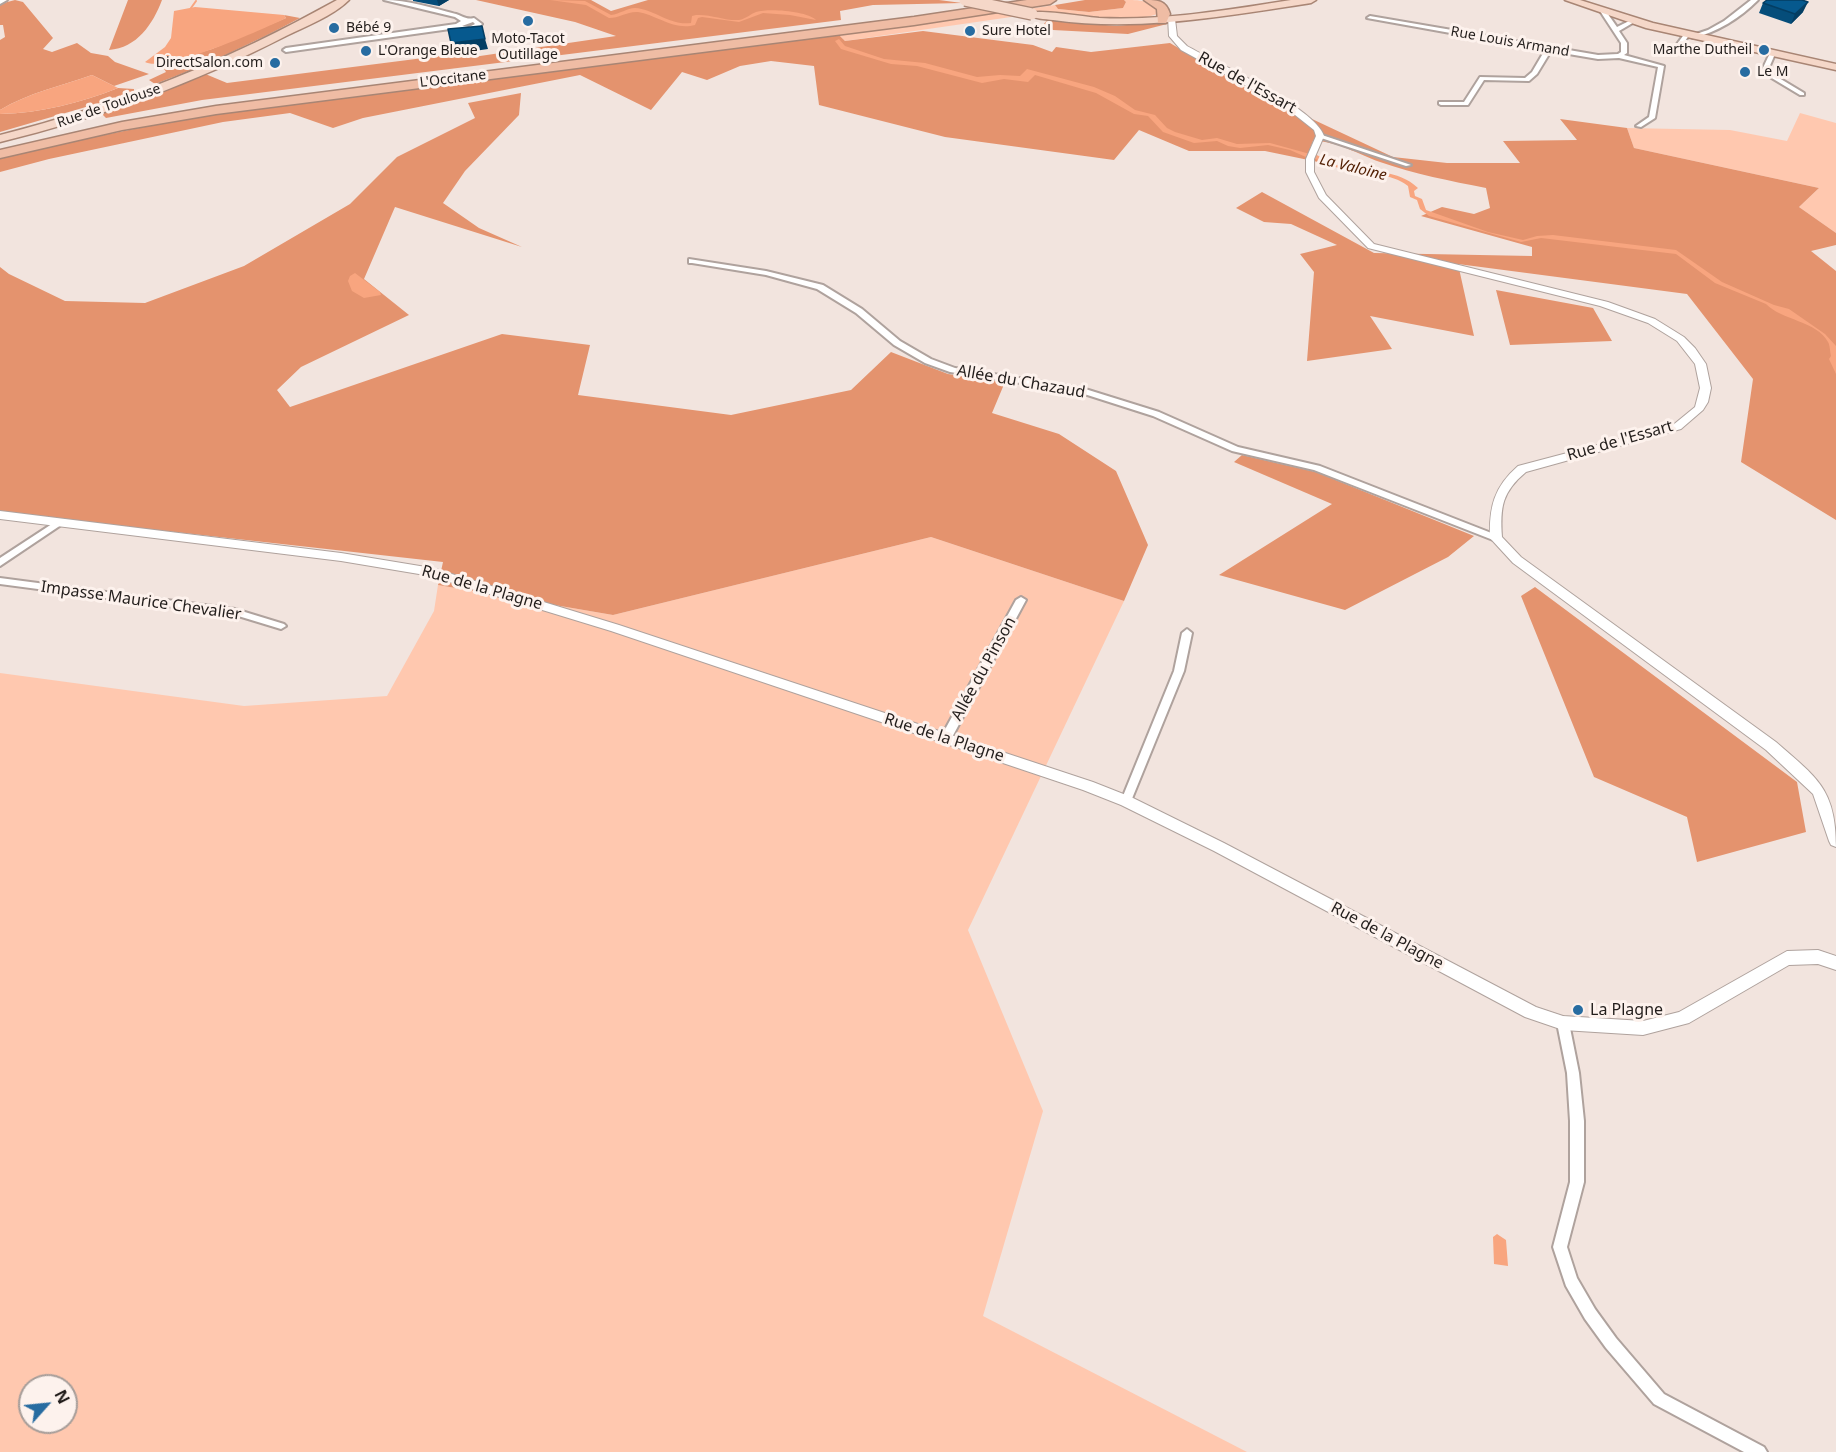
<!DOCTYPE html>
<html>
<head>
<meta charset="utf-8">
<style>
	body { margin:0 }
	#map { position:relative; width:1836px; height:1452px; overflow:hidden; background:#f2e4de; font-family:"Noto Sans",sans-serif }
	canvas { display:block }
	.north { position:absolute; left:18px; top:1374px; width:60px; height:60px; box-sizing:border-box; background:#fdf2ed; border:2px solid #a69d99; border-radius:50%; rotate:63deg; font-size:16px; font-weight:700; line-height:24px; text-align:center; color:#231e1c }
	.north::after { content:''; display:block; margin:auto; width:21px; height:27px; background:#276ca1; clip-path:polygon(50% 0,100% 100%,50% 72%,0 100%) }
</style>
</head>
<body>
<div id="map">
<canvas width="1836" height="1452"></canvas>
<div class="north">N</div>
</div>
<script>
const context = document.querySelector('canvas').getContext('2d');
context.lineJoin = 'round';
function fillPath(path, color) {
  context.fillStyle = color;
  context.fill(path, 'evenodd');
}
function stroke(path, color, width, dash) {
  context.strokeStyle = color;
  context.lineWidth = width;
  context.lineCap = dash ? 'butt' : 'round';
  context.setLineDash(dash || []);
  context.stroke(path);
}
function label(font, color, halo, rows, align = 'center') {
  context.font = font + ' "Noto Sans",sans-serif';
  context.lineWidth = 6;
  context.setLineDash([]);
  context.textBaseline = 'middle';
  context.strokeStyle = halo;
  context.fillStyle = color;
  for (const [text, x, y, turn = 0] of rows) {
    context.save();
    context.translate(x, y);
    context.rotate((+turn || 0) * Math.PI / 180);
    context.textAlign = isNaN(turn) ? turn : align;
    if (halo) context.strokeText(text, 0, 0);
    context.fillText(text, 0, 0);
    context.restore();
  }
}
const green = new Path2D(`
	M1124,0C1140,0 1150,0 1161,12C1141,26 1049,14 1022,10L1055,5L1058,9L1089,12L1123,8L1126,2Z
	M1004,12L1018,16L845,41L838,34Z
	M1800,113L1836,123V233L1799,207L1819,188L1634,148L1627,128L1730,130L1787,141Z
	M931,537L1124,601L968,930L1043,1111L983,1316L1247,1452H0V673L244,706L387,696L434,611L438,585L613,615ZM30,1386H66V1422H30Z`);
const forest = new Path2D(`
	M15,0L23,2L53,38L43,49L52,52L77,43L91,53L108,56L115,62L149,74L114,86L92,75C61,86 28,93 0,110V40L5,37L3,25H0V4Z
	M128,0H162C153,24 137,48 109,50Z
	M476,0H591L611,11L648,0H939L962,3L873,5L840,11L841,20L202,100L106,118L102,114L203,73L227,83L447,55L480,56L616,36L575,22Z
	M1085,0H1124L1126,2L1123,8L1089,12L1058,9L1055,5Z
	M284,15L300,18C253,43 206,65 155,84L149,80L166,72L161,64L212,49L286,18Z
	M1047,20L1117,26L1164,21L1167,24L1128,34L1053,30L1044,24Z
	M923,31L1033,45L1052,52L1056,47L1091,52L1170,43L1246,88L1393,157L1447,163H1520L1503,141L1577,140L1560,119L1627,128L1634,148L1819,188L1799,207L1836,233V245L1811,251L1836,271V520L1741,462L1753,379L1687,294L1458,264L1474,336L1370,316L1392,349L1307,361L1314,272L1300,254L1337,245L1291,224L1264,222L1236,208L1262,192L1374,253L1532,256V247L1421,216L1442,207L1474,214L1490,208L1486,188C1450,181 1415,174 1380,162C1357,154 1338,141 1313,141L1310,149L1323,163L1265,151H1189L1139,130L1114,160L945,137L819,105L814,66L771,61L740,66L707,80L682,72L651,110L580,75L363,118L333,128L290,113L223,122L49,159L0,172V159C73,140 147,126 221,113L838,34L845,41Z
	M118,88L134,89V93L0,132V114C41,113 80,103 118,88Z
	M521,93L519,115L465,171L443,203L479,228L522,247L395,207L364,279L409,315L301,367L277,390L290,407L502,334L590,345L578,395L731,415L851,390L891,352L948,374L1005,382L992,413L1059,434L1116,471L1148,545L1124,601L931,537L613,615L438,585L443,562L31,516L0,520V267L9,274L65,301L145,303L244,266L350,204L397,157L475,118L468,103Z
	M1496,290L1593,308L1612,341L1510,345Z
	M1242,455L1316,472L1474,536L1448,557L1345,610L1219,575L1332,504L1234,462Z
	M1535,587L1797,782L1806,832L1697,862L1687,817L1594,777L1521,596Z`);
const water = new Path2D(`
	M550,0L585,1L611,15C620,14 627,8 635,8C654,9 670,26 691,23L692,16L696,15C711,14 725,21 739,20C746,19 750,14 756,12C769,8 807,11 816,20L790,15L763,13L739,22L702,17L698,18L695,25C674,31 657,15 638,12C628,11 619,18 609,18L586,5Z
	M195,7L284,15L286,18C264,29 165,73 145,62L165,47L171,38L174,11Z
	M839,39L845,46L884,59L925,63L977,77L1000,75L1020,76L1027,69L1094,87L1115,96L1135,110L1155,115L1167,128L1175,132L1202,140L1217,138L1237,144L1270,143L1310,154L1306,157L1290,150L1268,145L1240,148L1228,146L1217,141L1194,143L1163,132L1148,116L1134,114L1096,93L1035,75L1028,82L1004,79L982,83L917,66L891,64L841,49L835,41Z
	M92,75L118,88C80,103 41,113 0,114V110C28,93 61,86 92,75Z
	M1315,154C1325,159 1334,165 1346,168C1370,172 1398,169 1418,188L1414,191L1415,196L1422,199L1426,210L1488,232L1523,240L1537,236L1553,235L1676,250L1722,282L1774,305L1789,309L1825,334L1836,346V374L1829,359L1831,356C1830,352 1830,345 1828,342C1817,321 1781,320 1766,304L1715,283L1676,254L1541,238L1521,242L1429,216L1420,209L1417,200L1410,197L1408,186C1390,172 1369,176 1349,171C1336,168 1325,163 1313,158Z
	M355,273L380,292L381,295L364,298L352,291L348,281L350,276Z
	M1497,1234L1506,1240L1508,1266L1494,1264L1493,1237Z`);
const stream = new Path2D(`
	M191,8L196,1`);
const minor = new Path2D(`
	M0,0H7L0,4Z
	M384,0C407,0 433,8 456,14C463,16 466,20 474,18L482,24C475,32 466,32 457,28L286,52L283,50L286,48L456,24L461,21L455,17ZM473,22L475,24L469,27L462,26Z
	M1751,0H1758C1740,18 1718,32 1693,38L1690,36L1708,30L1724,21Z
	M1601,10H1605L1617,27L1631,20L1636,21L1619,31L1627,43V53L1624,55L1664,66L1655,118L1641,127L1636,126L1649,117L1658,67L1619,58L1598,59L1551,51L1537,74L1529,81L1484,80L1468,105H1441L1439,104V102H1464L1480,77L1525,78L1532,72L1545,50L1367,18L1370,16L1598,55L1618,54L1621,52V43L1600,11Z
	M1685,33L1690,34L1680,48H1676L1675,47Z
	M1770,53L1775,54L1768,70L1769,72L1804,93V95H1800L1765,74L1762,70Z
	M1318,135H1322L1411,165L1406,166L1318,137Z
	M689,259L766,271L823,285L862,309L900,341L931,359L955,368L1082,388L1159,412L1238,447L1320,466L1499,536L1501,538L1499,540H1493L1314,470L1232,451L1153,416L1078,392L950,372L925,363L894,345L856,313L817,289L766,275L692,263H689Z
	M58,520L61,521L63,523L61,525L0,566V558Z
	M0,578L235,609L284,624L286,626L281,629L235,615L0,584Z
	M1021,597L1026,600L950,741H942L941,738L942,735L1016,600Z
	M1187,629L1192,633L1184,671L1131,801L1130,804H1122L1121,801L1174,671L1182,633Z
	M1563,1017L1567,1019L1569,1023L1579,1073L1584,1121V1182L1567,1247L1577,1278L1595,1309L1616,1338L1664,1394L1764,1447L1767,1452H1744L1654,1404L1606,1348L1585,1319L1566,1286L1553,1247L1570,1182V1121L1567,1073L1557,1023L1559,1019Z`);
const tertiary = new Path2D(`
	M1168,17L1175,19L1177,36L1187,46C1215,62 1316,108 1324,136L1314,159V172L1326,195L1374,244L1608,302L1655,319L1684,337L1695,348L1706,364L1711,388L1708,402L1703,410L1681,429L1526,472C1502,492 1500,507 1502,537L1521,557L1776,742C1817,778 1836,789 1836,847L1831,845L1829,841L1813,794L1766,750L1513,563L1490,538C1489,507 1494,487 1518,466L1673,425L1695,407L1700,388L1695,364L1677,341L1648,323L1600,306L1368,248L1319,198L1306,172V159L1316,136L1314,130L1285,107L1181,50L1169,36Z
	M0,511L341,553L432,568L619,625L1093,782L1131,797L1224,843L1536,1007L1563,1016L1643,1021L1679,1012L1787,951L1818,950L1836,956V970L1818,964L1789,965L1689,1023L1643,1035L1563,1030L1525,1017L1214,851L1121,805L1083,790L611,631L431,576L341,561L0,519Z`);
const primary = new Path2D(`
	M337,0H349C333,16 306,26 286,36C195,83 99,118 0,142V135C119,105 230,60 337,0Z
	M1291,0H1316L1311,3C1226,16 1139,32 1053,20C1045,19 1033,19 1027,14C1034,8 1086,17 1099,18C1163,21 1228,10 1291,0Z
	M1565,0H1580L1653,23L1836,64V70L1646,28Z`);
const motorway = new Path2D(`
	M1027,0H1056L1050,4L914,25L216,114L122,130L0,158V150L122,122L216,106L914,17Z
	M1144,0C1157,0 1166,0 1170,14L1166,23H1158L1157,9Z`);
const primaryBridge = new Path2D(`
	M965,0L1032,14`);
const wall = new Path2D(`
	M413,0H449L439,6L413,1Z
	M1763,3L1803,12L1791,24L1759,13Z`);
const shadedWall = new Path2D(`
	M437,0H449L439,6Z
	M1808,2L1803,12L1791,24L1795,14Z
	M485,39L488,49L454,54L451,43Z`);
const building = new Path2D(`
	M1767,0H1802L1808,2L1795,14L1763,3Z
	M482,26L485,39L451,43L448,29Z`);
const markers = [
	[528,21,6,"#276ca1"],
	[334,28,6,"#276ca1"],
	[970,31,6,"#276ca1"],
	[1764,50,6,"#276ca1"],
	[366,51,6,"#276ca1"],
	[275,63,6,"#276ca1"],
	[1745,72,6,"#276ca1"],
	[1578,1010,6,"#276ca1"]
];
const farPoinames = [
	["Bébé 9",346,28],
	["Sure Hotel",982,31],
	["Moto-Tacot",528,39,"center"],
	["Outillage",528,55,"center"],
	["Marthe Dutheil",1752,50,"right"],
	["L'Orange Bleue",378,51],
	["DirectSalon.com",263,63,"right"],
	["Le M",1757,72]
];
const farStreetnames = [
	["Rue Louis Armand",1510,42,10],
	["L'Occitane",453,79,-7],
	["Rue de Toulouse",109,106,-19]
];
const farWaternames = [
	["La Valoine",1353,168,14]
];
const streetNames = [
	["Rue de l'Essart",1247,83,29],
	["Allée du Chazaud",1021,382,10],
	["Rue de l'Essart",1620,441,-16],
	["Rue de la Plagne",482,588,16],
	["Impasse Maurice Chevalier",141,601,8],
	["Allée du Pinson",984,669,-61],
	["Rue de la Plagne",944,738,18],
	["Rue de la Plagne",1387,936,28]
];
const poiNames = [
	["La Plagne",1590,1010]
];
fillPath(green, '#ffc8af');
fillPath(forest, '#e4936e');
fillPath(water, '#f8a57f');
stroke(stream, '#f8a57f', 2);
stroke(minor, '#afa29d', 4);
stroke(tertiary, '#afa29d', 2);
stroke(primary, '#a88574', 3);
stroke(motorway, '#a88574', 3);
fillPath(minor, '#fff');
fillPath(tertiary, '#fff');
fillPath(primary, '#f5d7c8');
fillPath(motorway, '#efbca4');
stroke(primaryBridge, '#a88574', 14, []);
stroke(primaryBridge, '#f5d7c8', 11);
fillPath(wall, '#054d7a');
fillPath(shadedWall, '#043e63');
fillPath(building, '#06598e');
stroke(building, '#043e63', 1.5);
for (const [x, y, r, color] of markers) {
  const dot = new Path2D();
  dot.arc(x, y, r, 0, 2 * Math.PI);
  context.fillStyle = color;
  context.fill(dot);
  stroke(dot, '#fdf2ed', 2);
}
label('14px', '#231e1c', '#fdf2ed', farPoinames, 'left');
label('14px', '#231e1c', '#fdf2ed', farStreetnames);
label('italic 15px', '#511e02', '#fdf2ed', farWaternames);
label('16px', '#231e1c', '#fdf2ed', streetNames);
label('16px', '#231e1c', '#fdf2ed', poiNames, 'left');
</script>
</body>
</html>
